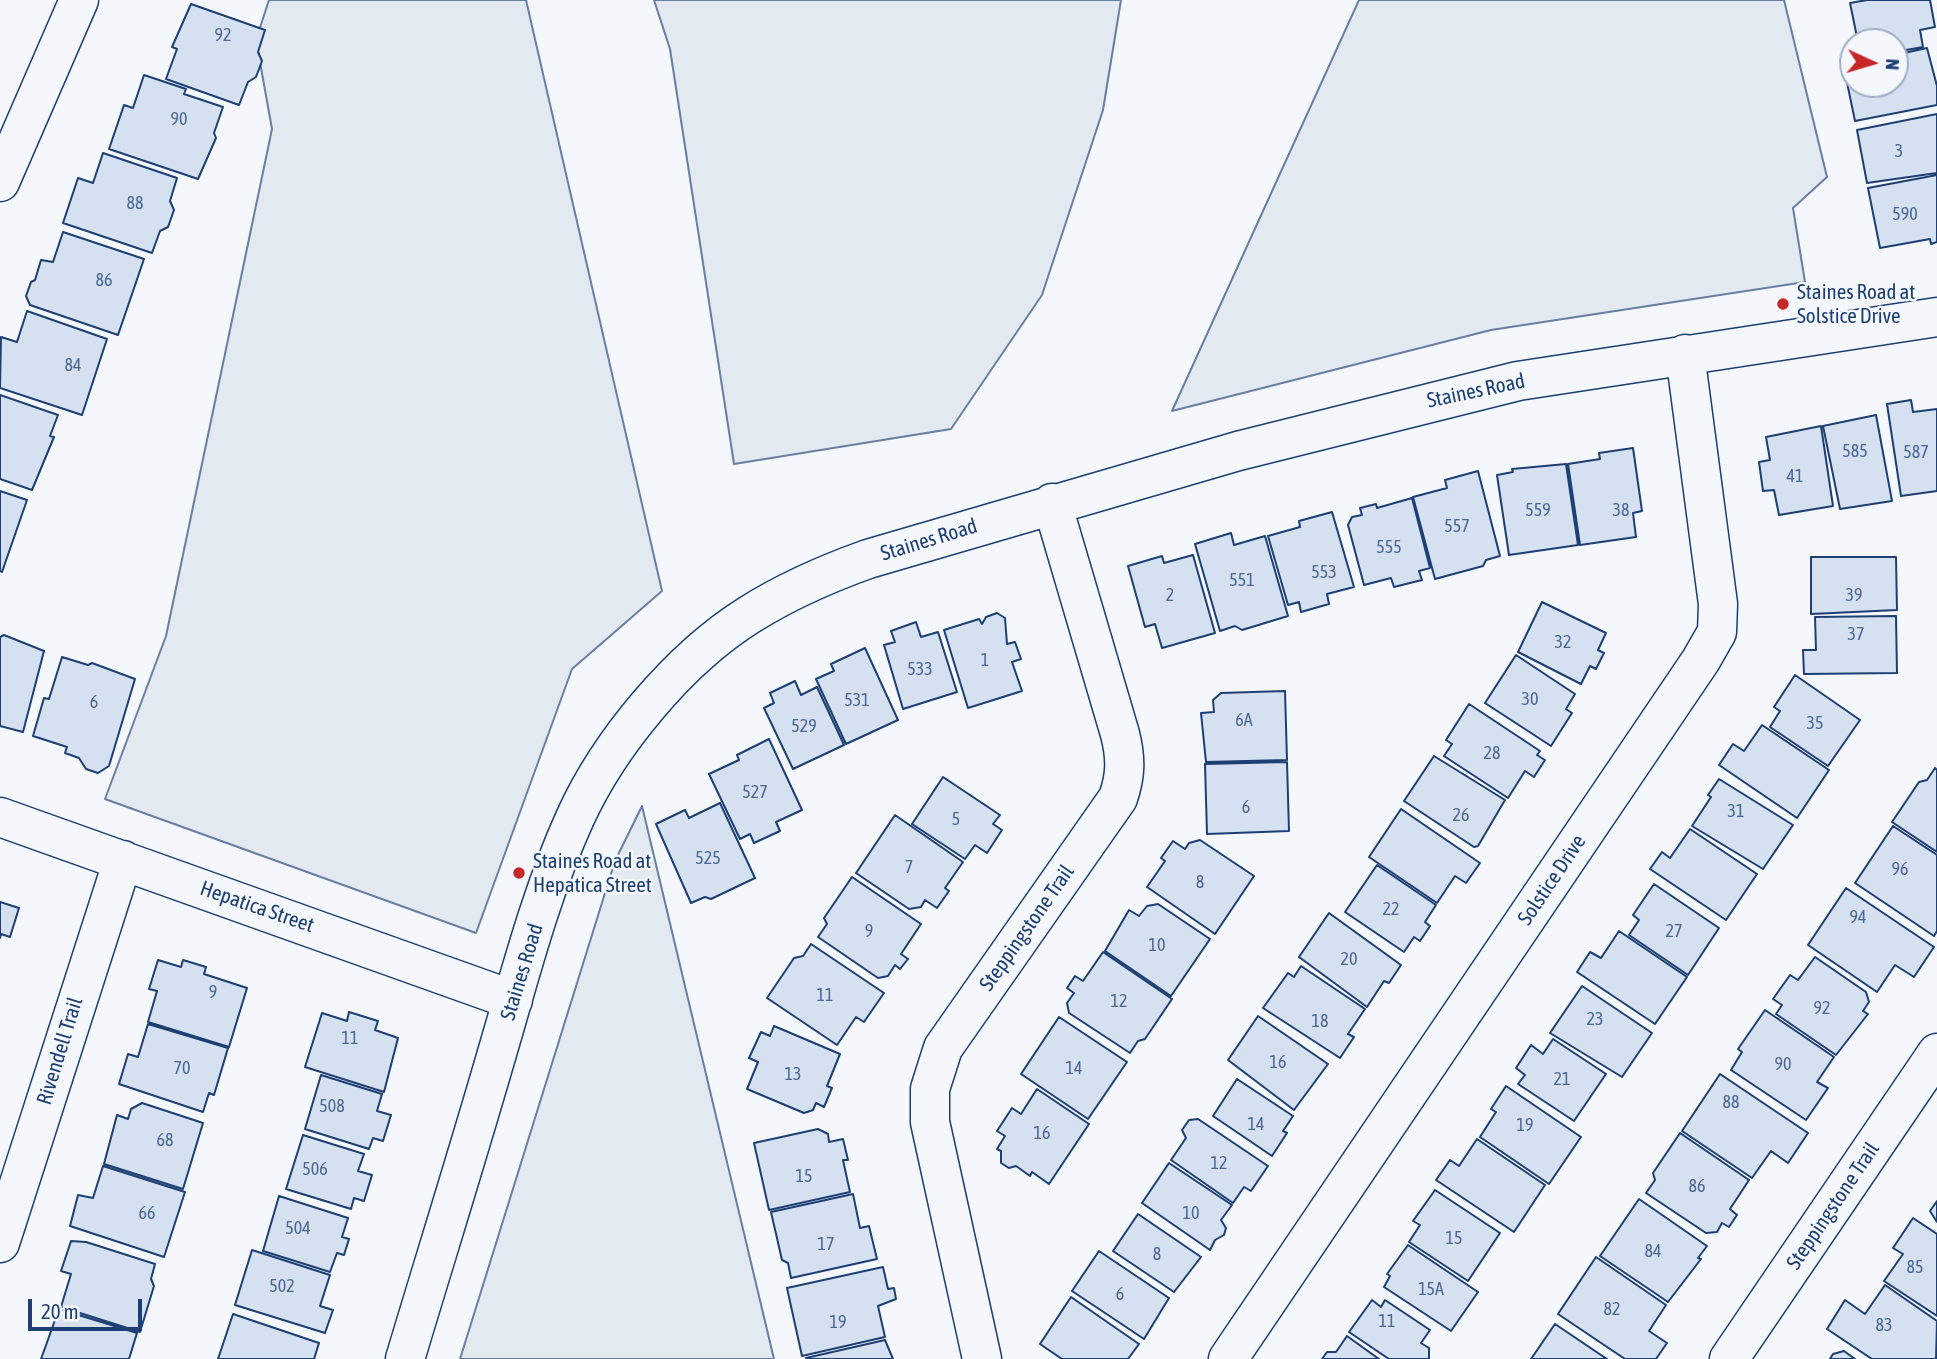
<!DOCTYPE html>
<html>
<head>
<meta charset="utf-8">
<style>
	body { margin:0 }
	#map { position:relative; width:1937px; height:1359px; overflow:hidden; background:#f4f7fb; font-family:"Asap Condensed",sans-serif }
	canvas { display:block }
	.north { position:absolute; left:1839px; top:28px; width:70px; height:70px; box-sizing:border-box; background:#f4f7fb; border:2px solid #9eadc5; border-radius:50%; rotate:94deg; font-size:19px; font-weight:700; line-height:28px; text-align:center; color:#1d3f73 }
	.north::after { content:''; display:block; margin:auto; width:24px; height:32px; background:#c62828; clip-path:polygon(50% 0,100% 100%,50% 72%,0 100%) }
	.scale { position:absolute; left:28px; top:1299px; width:114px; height:32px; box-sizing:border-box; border:4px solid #1d3f73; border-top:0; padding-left:9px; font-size:21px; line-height:24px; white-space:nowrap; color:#1d3f73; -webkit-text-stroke:5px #f4f7fb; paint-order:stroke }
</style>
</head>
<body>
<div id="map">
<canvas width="1937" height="1359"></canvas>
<div class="north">N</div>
<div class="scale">20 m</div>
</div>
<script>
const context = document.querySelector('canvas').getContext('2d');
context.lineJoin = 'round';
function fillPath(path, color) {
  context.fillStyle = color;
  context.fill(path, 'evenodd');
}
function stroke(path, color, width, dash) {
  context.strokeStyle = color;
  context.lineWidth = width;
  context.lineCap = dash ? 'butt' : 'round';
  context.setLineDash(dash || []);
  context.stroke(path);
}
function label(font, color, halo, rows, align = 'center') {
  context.font = font + ' "Asap Condensed",sans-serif';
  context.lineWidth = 5;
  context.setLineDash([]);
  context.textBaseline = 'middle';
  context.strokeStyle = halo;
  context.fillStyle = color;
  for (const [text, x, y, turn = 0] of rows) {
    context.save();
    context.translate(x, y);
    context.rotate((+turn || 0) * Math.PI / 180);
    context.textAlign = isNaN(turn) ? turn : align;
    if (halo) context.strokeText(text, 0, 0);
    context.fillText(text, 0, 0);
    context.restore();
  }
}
const green = new Path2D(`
	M269,0H526L662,591L572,669L476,933L105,799L166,636L272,129L256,40Z
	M654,0H1121L1103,110L1042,295L951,429L734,464L670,49Z
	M1359,0H1784L1827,177L1793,208L1805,282L1491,330L1172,411Z
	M642,806L774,1359H460L615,861Z`);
const building = new Path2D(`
	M1867,0H1930L1935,27L1920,30L1923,47L1895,52V42H1858L1850,3Z
	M191,4L265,30L258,52L262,61L256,77L248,82L239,105L166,79L177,49L172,47Z
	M1927,48L1937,86V105L1855,121L1844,68L1853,66V84H1895V55Z
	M144,75L186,89L184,94L223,107L214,133L216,138L198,179L109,149L124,105L133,108Z
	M1937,114V173L1867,183L1857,130Z
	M103,153L177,178L170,201L174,210L168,227L160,231L152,253L63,223L78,178L93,183Z
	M1937,175V242L1931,244L1930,239L1880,248L1868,188Z
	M63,232L144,259L118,335L30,305L26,296L31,282L35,280L41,260L53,262Z
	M27,311L107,339L82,415L0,388L1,337L17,342Z
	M0,395L58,415L50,436L54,437L32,490L0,479Z
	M1911,400L1913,412L1937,409V491L1901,496L1887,404Z
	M1876,415L1892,501L1840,509L1823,426Z
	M1821,426L1833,506L1779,515L1774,490L1763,491L1759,462L1770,460L1766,437Z
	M1633,448L1642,511L1633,513L1636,537L1580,545L1568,464L1600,459L1599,453Z
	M1566,464L1578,545L1509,555L1497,475L1513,472L1512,469Z
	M1478,471L1500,556L1486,560L1483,566L1435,579L1413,497L1447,488L1445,480Z
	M0,491L27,500L2,572L0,571Z
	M1412,498L1430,568L1419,571L1422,580L1394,587L1391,578L1364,585L1348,525L1352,517L1362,515L1360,508L1376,504L1377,508Z
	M1332,512L1354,587L1327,594L1329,604L1301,612L1299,602L1288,605L1268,536L1300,527L1299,521Z
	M1231,533L1234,545L1265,536L1288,616L1242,630L1235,626L1220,631L1195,544Z
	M1193,555L1215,633L1162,648L1155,624L1145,627L1128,566L1162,556L1164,563Z
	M1811,557H1896L1897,610L1811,614Z
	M1542,602L1606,633L1598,650L1604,653L1596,669L1590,666L1581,684L1518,652Z
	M997,613L1005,618L1007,644L1015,642L1021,659L1012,662L1022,691L968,708L944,630L979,619L982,624L986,617Z
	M1896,616L1897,673L1804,674L1803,650H1816L1815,617Z
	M916,622L921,637L938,632L957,692L903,709L884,645L895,642L891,631Z
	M4,635L44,651L23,732L0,726V637Z
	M865,648L898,720L846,744L816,679L834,671L831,664Z
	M1516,655L1575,694L1566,709L1572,713L1551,746L1485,703Z
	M62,657L88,665L92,663L135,679L109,766L98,773L86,769L79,758L65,753L67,747L33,736L44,698L49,699Z
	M1795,675L1860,720L1828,766L1770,727L1780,711L1774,707Z
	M795,681L801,695L817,687L844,745L793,769L764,708L774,703L770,693Z
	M1285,691L1287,760L1206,762L1201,713L1214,712L1213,700L1221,693Z
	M1469,704L1540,751L1537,755L1545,760L1534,777L1525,771L1508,798L1444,756L1452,744L1446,740Z
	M1762,725L1829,770L1797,818L1719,765L1733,744L1744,751Z
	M769,739L802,810L776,822L780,831L754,843L750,834L740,839L709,774L739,760L737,755Z
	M1434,756L1505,800L1478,846L1474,847L1404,801Z
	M1287,762L1289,831L1207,834L1205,764Z
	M1935,768L1937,770V852L1892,822L1919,782L1927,780Z
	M943,777L1000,815L993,824L1002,830L987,853L975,845L965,859L912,824Z
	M1719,779L1793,825L1763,869L1692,826L1711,797L1708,795Z
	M720,803L755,878L711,899L705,897L691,903L656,824L685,810L689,818Z
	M1401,809L1480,863L1466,883L1455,876L1437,903L1369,857Z
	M895,815L963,862L945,888L949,891L937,908L925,900L921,907L909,909L856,873Z
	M1893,826L1937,855V931L1934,936L1855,883Z
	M1690,829L1757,874L1726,920L1650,869L1662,852L1670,858Z
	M1200,840L1254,876L1215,934L1147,887L1165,861L1161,858L1173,841L1185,849L1189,843Z
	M1377,865L1436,905L1425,922L1430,926L1420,941L1414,937L1404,952L1345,912Z
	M852,877L921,924L901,954L908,959L900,969L895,965L888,976L878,978L818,937L827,924L824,918Z
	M1654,884L1719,928L1688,975L1629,935L1639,920L1633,915Z
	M1846,888L1934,947L1914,977L1895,965L1877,992L1808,945Z
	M0,902L19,908L10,937L1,934L0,938Z
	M1158,904L1210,939L1171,996L1105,951L1129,910L1139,916L1147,906Z
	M1329,913L1401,965L1389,983L1384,981L1367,1007L1299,957Z
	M1619,931L1687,977L1655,1024L1577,972L1590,952L1601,958Z
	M811,944L884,993L864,1022L856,1017L837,1045L767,998L794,958L803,956Z
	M1103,952L1172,999L1145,1039L1138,1041L1130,1053L1069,1013L1067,1003L1074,993L1067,988L1075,976L1083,981Z
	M1815,957L1866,992L1869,1002L1863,1011L1868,1014L1836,1055L1776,1014L1782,1005L1773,999L1790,975L1798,980Z
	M158,960L181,967L183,960L206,967L204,974L247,988L229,1047L148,1022L157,991L149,989Z
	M1301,966L1365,1009L1348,1034L1354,1037L1340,1058L1263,1008L1288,973L1294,977Z
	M1582,986L1652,1033L1622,1077L1550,1033Z
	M1765,1010L1834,1057L1817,1082L1828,1088L1806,1120L1731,1070L1742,1052L1738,1049Z
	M349,1012L378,1021L375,1030L398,1038L384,1092L305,1067L322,1013L347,1021Z
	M1258,1016L1328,1064L1294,1110L1228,1060Z
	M1059,1017L1127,1062L1088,1119L1021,1074Z
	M148,1024L228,1048L214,1095L209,1093L203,1112L119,1084L128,1054L138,1057Z
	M774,1026L840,1054L827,1086L832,1088L824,1107L816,1103L813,1110L804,1113L747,1089L758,1062L749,1058L761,1032L770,1036Z
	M1553,1039L1606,1074L1574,1121L1518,1084L1525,1075L1516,1068L1531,1045L1543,1054Z
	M1720,1074L1808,1133L1788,1163L1771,1151L1752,1178L1682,1131Z
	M321,1075L382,1094L377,1111L391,1115L383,1141L373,1138L369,1149L305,1129Z
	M1237,1079L1293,1116L1283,1131L1287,1133L1272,1156L1213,1116Z
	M1506,1086L1581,1137L1549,1184L1480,1137L1496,1112L1491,1109Z
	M1037,1089L1089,1124L1049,1184L1032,1172L1030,1176L1016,1166L1009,1168L1001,1163V1151L997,1149L1005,1136L997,1131L1012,1108L1021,1114Z
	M142,1103L203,1123L183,1189L104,1164L117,1115L128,1119L131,1109Z
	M1198,1119L1268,1166L1251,1191L1244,1187L1233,1203L1171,1160L1186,1138L1182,1130L1189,1120Z
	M818,1129L828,1134L829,1142L843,1139L848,1160H843L850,1192L769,1210L754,1143Z
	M1680,1133L1749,1180L1730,1209L1737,1215L1729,1227L1722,1223L1717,1232L1706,1233L1646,1193L1655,1180L1653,1173Z
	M303,1135L364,1154L358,1171L372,1175L364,1201L354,1198L351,1209L286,1189Z
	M1477,1139L1545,1185L1514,1232L1436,1180L1450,1160L1459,1166Z
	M1169,1163L1232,1205L1221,1220L1226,1228L1224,1235L1215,1240L1210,1250L1142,1203Z
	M103,1166L185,1192L164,1257L70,1226L78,1195L93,1198Z
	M1435,1190L1500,1233L1468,1281L1409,1242L1420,1225L1413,1221Z
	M853,1194L860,1228L869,1226L877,1259L791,1278L788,1263L782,1260L771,1212Z
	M279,1196L348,1218L342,1237L349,1239L344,1255L337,1253L330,1272L263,1251Z
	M1639,1199L1707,1246L1698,1258L1701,1259L1668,1302L1600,1256Z
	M1937,1201V1222L1930,1211Z
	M1138,1214L1201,1257L1174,1292L1113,1251Z
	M1913,1218L1937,1234V1316L1884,1281L1903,1254L1893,1248Z
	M71,1241L86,1242L155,1264L151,1279L154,1286L140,1332L61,1307L71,1274L61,1271Z
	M1408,1245L1478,1292L1451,1331L1384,1287L1390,1276L1387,1274Z
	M252,1250L330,1275L320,1306L333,1310L325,1333L235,1305Z
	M1099,1251L1169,1298L1144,1339L1072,1291Z
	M1596,1257L1666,1305L1649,1331L1667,1343L1656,1359H1625L1558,1314Z
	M883,1267L888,1289L894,1288L896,1299L878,1306L885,1337L802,1356L787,1288Z
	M1885,1285L1937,1321L1936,1359H1872L1827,1329L1845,1300L1865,1314Z
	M1071,1297L1139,1344L1128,1359H1062L1040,1344Z
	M1372,1300L1381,1307L1385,1300L1430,1330L1421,1343L1429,1348V1359H1389L1349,1332Z
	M59,1309L137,1333L129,1359H41Z
	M233,1314L319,1343L314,1359H218Z
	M1555,1324L1607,1359H1531Z
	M1347,1336L1379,1359H1322L1327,1352H1336Z
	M885,1340L893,1359H807L806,1358Z
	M1844,1351L1855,1359H1830L1833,1354Z`);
const minor = new Path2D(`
	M0,182L79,0
	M0,817L513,1000
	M0,1243L123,860
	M405,1359C435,1259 466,1160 495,1060C519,979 540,895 575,818C609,743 679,659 749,615C787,591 826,574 868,559L1238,451L1518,381L1937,317
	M982,1359L930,1122V1089L943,1048L1118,798C1126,775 1126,758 1120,734L1052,503
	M1228,1359L1701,660L1717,632L1718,604L1685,354
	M1729,1359L1937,1053`);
const markers = [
	[1783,304,7,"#c62828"],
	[519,873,7,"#c62828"]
];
const numberNames = [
	["92",223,35],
	["90",179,119],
	["3",1899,151],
	["88",135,203],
	["590",1905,214],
	["86",104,280],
	["84",73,365],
	["585",1855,451],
	["587",1916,452],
	["41",1795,476],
	["559",1538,510],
	["38",1621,510],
	["557",1457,526],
	["555",1389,547],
	["553",1324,572],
	["551",1242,580],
	["2",1170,595],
	["39",1854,595],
	["37",1856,634],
	["32",1563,642],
	["1",985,660],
	["533",920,669],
	["30",1530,699],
	["531",857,700],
	["6",94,702],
	["6A",1244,720],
	["35",1815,723],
	["529",804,726],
	["28",1492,753],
	["527",755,792],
	["6",1246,807],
	["31",1736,811],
	["26",1461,815],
	["5",956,819],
	["525",708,858],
	["7",909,867],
	["96",1900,869],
	["8",1200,882],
	["22",1391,909],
	["94",1858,917],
	["9",869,931],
	["27",1674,931],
	["10",1157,945],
	["20",1349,959],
	["9",213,992],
	["11",825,995],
	["12",1119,1001],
	["92",1822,1008],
	["23",1595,1019],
	["18",1320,1021],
	["11",350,1038],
	["16",1278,1062],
	["90",1783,1064],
	["70",182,1068],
	["14",1074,1068],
	["13",793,1074],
	["21",1562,1079],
	["88",1731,1102],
	["508",332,1106],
	["14",1256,1124],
	["19",1525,1125],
	["16",1042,1133],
	["68",165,1140],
	["12",1219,1163],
	["506",315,1169],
	["15",804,1176],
	["86",1697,1186],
	["66",147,1213],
	["10",1191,1213],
	["504",298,1228],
	["15",1454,1238],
	["17",826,1244],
	["84",1653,1251],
	["8",1157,1254],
	["85",1915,1267],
	["502",282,1286],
	["15A",1431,1289],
	["6",1120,1294],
	["82",1612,1309],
	["11",1387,1321],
	["19",838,1322],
	["83",1884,1325]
];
const poiNames = [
	["Staines Road at",1797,292],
	["Solstice Drive",1797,316],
	["Staines Road at",533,861],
	["Hepatica Street",533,885]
];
const streetNames = [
	["Staines Road",1476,391,-12],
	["Staines Road",929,540,-17],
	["Solstice Drive",1552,880,-56],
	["Hepatica Street",257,907,19],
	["Steppingstone Trail",1027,928,-55],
	["Staines Road",522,972,-73],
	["Rivendell Trail",60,1051,-73],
	["Steppingstone Trail",1833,1206,-56]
];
fillPath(green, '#e3e9f0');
stroke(green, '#687fa3', 2);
fillPath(building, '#d5e0f0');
stroke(building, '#1d3f73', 2);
stroke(minor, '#1d3f73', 41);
stroke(minor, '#f4f7fb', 38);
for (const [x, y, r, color] of markers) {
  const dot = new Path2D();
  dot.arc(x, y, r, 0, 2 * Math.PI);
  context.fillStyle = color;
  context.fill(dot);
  stroke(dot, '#f4f7fb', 2.5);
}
label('18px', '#4b6792', null, numberNames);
label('21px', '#1d3f73', '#f4f7fb', poiNames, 'left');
label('21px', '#1d3f73', '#f4f7fb', streetNames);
</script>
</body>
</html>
